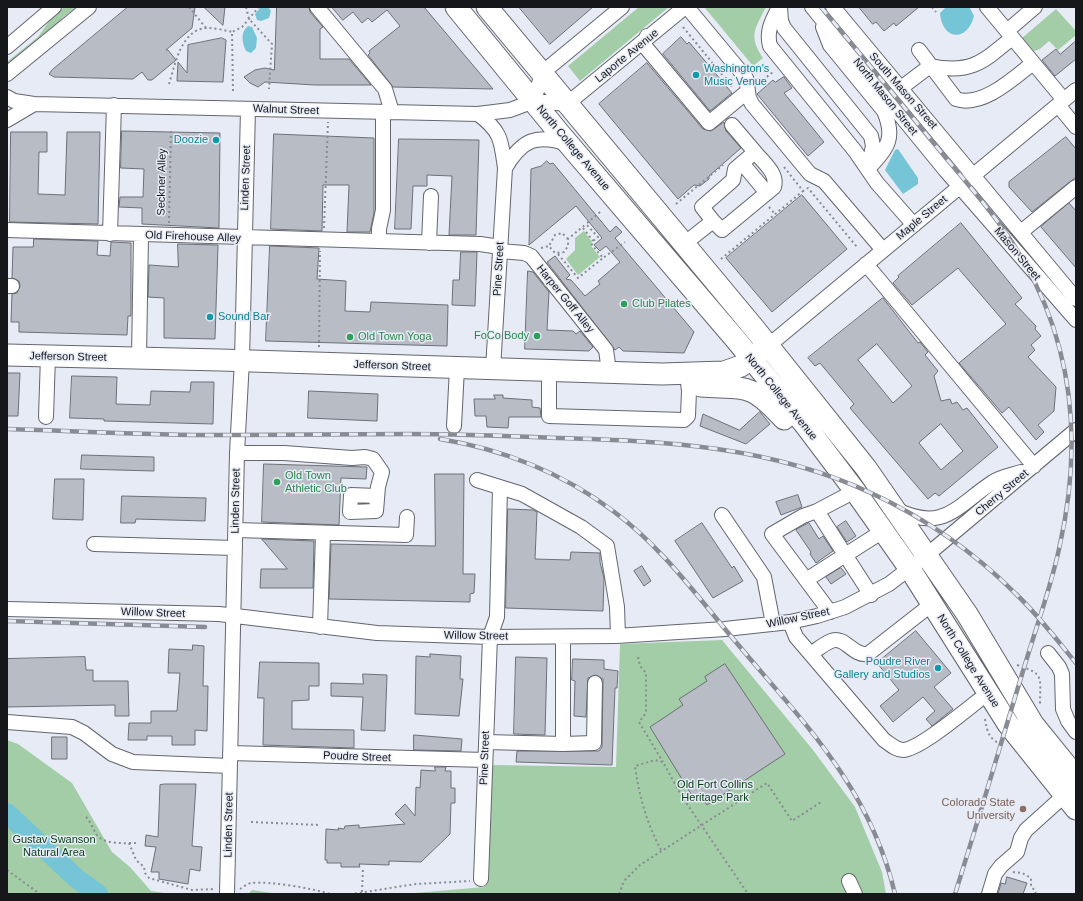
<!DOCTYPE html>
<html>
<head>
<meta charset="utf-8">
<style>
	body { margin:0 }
	#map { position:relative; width:1083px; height:901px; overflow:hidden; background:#e7ebf5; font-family:Arial,sans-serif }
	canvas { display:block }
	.frame { position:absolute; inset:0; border:8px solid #15171a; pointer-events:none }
</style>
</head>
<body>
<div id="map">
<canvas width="1083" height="901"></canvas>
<div class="frame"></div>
</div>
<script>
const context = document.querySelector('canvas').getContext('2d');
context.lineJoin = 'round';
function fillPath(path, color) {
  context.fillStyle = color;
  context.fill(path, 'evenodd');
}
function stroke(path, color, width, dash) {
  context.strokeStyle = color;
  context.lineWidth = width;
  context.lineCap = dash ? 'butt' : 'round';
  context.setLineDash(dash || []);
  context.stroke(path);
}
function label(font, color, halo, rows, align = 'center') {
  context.font = font + ' Arial,sans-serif';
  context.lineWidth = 3;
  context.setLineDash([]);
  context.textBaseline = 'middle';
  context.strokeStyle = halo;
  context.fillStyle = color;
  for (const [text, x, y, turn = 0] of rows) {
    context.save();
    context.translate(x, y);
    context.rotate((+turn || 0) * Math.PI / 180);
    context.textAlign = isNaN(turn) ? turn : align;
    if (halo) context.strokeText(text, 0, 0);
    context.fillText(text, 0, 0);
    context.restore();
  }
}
const green = new Path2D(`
	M64,7H76L62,18L57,26L10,65L8,64L7,62L38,37L52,17Z
	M639,7H669L580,81L568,66Z
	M766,7C755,29 748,36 763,58L753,66L705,8Z
	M1056,9L1076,31V35L1058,50L1049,41L1040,49L1034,51L1022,38Z
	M584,231L592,242L591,246L600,257L578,275L566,259L575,250V238Z
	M722,640L813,750L855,807L882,872L886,894H404L484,887L492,765L616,767L620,644Z
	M7,740L18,744L72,783L112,852L130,867L151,891L171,894H7Z
	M252,890L279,894H248Z`);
const water = new Path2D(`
	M261,7H268L271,11L269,18L261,21L257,20L255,14Z
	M946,7L970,8L974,16C967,43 942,40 940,13Z
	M248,26L252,27L257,38L256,48L251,53L246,51C242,43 240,32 248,26Z
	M898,149L918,178V184L903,194L885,170L895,150Z`);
const river = new Path2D(`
	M7,813L76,878L98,894`);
const building = new Path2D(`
	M128,7H195L192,28L166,50H168L176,60L152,80H148L142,72L133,79L54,77L49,74L52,70Z
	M204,7H225L223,25Z
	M277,7H309L310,12L323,27L320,29V59H349L371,85H315L265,82L258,87L250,83L244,77L255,70L265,68L274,70Z
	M332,7H424L493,89L393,87L368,55L370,53L369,51L400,26L387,10L372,22L368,18L362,23L353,12L343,20Z
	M519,7H593L550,44Z
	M859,7H919L896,26L894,23L884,31L876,22L873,24Z
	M681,37L687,44L689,42L732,93L710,111L663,54Z
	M222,38L226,40L223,82L177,81L178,62L187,73L188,45Z
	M1076,41V59L1055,76L1042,60L1056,49L1060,54Z
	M647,63L703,129L711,131L724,122L726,131L741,148L709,176V179L700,186L694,185L678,199L599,104Z
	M784,77L792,88L784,93L824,142L808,156L757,94L773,80L775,82Z
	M122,131L220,133L219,228L142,224V208L119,207L120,197H143L144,169L121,168Z
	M11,132H47V152H39L38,194L65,195L67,132H100L98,224L10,222Z
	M274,134L374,138V213L370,232H347L349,185H323L322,231L271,229Z
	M1066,137L1076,149V177L1032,212L1009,187V182Z
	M399,139L479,140L476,235H449L452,176L427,175V186H413L411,229H395Z
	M547,161L550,164L553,163L610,232L616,226L622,232L615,238L694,332L684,353L623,351L619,347L615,350L547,262L555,256L570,275L566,279L571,280L585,296L600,284L598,281L620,262L606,246L600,251L594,245L602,238L576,206L529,245L531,169L541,166Z
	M802,195L847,249L772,312L726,258Z
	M1069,203L1076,211V268L1041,227Z
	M961,223L1022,298L1015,304L1036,326L1035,329L1041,336L1031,345L1035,350L1028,357L1056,387L1054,411L1038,425L1044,432L1036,440L1009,407L1002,413L959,363L1006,324L958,268L912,305L893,283L899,277L898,276Z
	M34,239L98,241L97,255L110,256L111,242L131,243V316H128L127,335L19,332V322H11L12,294L17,293L20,286L19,281L12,278L13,247H33Z
	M178,244L218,245L215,339L164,338V298L148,297L149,265L178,267Z
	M270,246L319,248L317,279L346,281L345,311L370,312L371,302L448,305L447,346L266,341Z
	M461,252H477L475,306L452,305L453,280H459Z
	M528,271L533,272L549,292L547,330L573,331L576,334L580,331L593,347L589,351L525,349Z
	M883,298L918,343L920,342L928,352L925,355L938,371L934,376L941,401L950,399L952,404L957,402L963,410L967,408L998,447L939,496L935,493L928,499L850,408L854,404L820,363L815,366L808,358ZM877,344L912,386L893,403L858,360ZM941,424L963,451L941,470L919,443Z
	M7,373H20L18,416H7Z
	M72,376L117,377L116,404L150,405L151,391L190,392L191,382H214L213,424L104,421V419L70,418Z
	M309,391L378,394L377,421L308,418Z
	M494,395H503V398L532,400V407L540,408L541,417H509L508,428L487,427L486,416H475L474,399H495Z
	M760,412L770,424L746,444L700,426L703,414L739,430Z
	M82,455L154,457V471L81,469Z
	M264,464L367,467L366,479L341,478L339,525L262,522Z
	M435,474H464L463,574H475L474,593L470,594V602L329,599L331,544L435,546Z
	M55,479H84L83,520L53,519Z
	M798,495L802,507L781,515L776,502Z
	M122,496L206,498L205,521L136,519L135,523H121Z
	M508,509L533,510L537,512L535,559L570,560L571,552L600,553V562L604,578L603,611L506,608Z
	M846,521L856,536L847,542L837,527Z
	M702,523L732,568L734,566L743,581L713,598L675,541Z
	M809,523L819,539L823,536L833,551L816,563L810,554L811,552L796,530Z
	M262,539L314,541L313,588H260L261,569H287Z
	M642,566L651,581L644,586L634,571Z
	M841,568L846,574L831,584L826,577Z
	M916,631L951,673L934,687L953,709L932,726L926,719L935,711L923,697L893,722L880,706L899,690L877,663Z
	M193,645L204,646L203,686H208L207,731L195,730V745H172V736H147V740H128L129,723H151V711H177L180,673H168L169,649L192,650Z
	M430,654L461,656L460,679H463L459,716L415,714L416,656L430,657Z
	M85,657L86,670H93V681H128L129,716H115V705L7,707V659Z
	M516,657L547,658L545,735L514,734Z
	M573,659L604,660V669L618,671L617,688H615L612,765L516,762L517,751H599L602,747L603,679L596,675L588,678L586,717L574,716L575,681L572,680Z
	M260,662L319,663V686H309V700L292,701V729L354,730V748L263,745L264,698H258Z
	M725,664L785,754L707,805L702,798L696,802L650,727L683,705L679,699L707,681L705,677Z
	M363,674L387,675L385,731L361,730L363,697L331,696V683L363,684Z
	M414,735L462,739L461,751L414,750Z
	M52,737H67V759H52Z
	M435,767H446L445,771H451V788H455V803H451L450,834L421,862L389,861V865L359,864L360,867H341V863H327V860H325L326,829L339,830L338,828L344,829L345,826L359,825V828L405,824L395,814L405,804L415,816L416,787L420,788L421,770L435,771Z
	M165,784H196L192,846L202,847L200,871L190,869L188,884L159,879V872H151L156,847L145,846L146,835L158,837L160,785Z
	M1007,877L1027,883L1023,894H998L1001,883L1005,884Z`);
const path = new Path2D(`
	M189,7L206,28
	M246,7L249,19L272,44L269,89
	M932,7L936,12
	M683,27L733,88
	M758,81L763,80L774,71
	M169,84C175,65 181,29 207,28C215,28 224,30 232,32
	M233,91L232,32L242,27L259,7
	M784,167L803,191L808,188L857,247
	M676,204L723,165
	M769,207L775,214
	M600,212L586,224L598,237L593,241L592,245L603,258L625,242
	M169,223L171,129
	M324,228L328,122
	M583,228L593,241
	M568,239L562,233L555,235L549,246L555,253L564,252L568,246V239L586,224
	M541,248L549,246
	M558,254L578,278L603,258
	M721,259L803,191
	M319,347L320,251
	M638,657L640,666L646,673V713L639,722L663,762
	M1017,665C1045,674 1040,677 1040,704
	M985,719C987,733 990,741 1004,745
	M86,817C91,822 93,829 97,835C105,845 125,843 136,843
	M251,822L320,825
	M129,843L136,860L144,867L145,873L149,878L192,890L215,889
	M661,850C647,824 639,796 635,766L655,760L663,762L681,795L748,894
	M7,870L40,894
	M1013,872L1022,873L1031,878V886L1036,892
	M240,889C243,887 247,884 251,883C270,881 311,888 330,894
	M362,892L363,867
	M330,894H352L416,884L470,881
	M619,894L624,881L640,865L767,783L792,821L821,802
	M1035,894L1036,892L1038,894`);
const minor = new Path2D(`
	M317,7L385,89L392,112
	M687,7L746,78L749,98L752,104L810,174L824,181L883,250
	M779,7C772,21 766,31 770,46L855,151L877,183L914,225
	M780,7L781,21L784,28L871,136L873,146L868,169
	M812,7L946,171L1076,320
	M833,7L1076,299
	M987,7L1064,100
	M823,27L830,45L884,111C896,139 887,148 868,169
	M1007,31L1035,7
	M647,36L643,44L709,123L748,91
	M7,47L54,7
	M919,50L956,99C982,108 1014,78 1033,63
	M7,74L89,7
	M901,88L930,66C970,74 982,63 1012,38
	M7,97L14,101L34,104L478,114L510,110L534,101L567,104L685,7
	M534,101L542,73L622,7
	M1058,105L1076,127
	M478,114C502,132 501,141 505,168L493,369
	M7,120L34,104
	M732,125L755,152
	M742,163L767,193
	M505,168C522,140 536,133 568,144
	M7,230L480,244L500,247
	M1021,232L1076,187
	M110,234L114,105
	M379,241V229L383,210V112
	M429,243L431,196
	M684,244L713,221L722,230L774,187C778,173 763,162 755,152L735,169L733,180L702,207L713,221
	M500,251L524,253L531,256L606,350L609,371
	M866,264L1034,466
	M7,286H12
	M768,346L1076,90
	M139,358L141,235
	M549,371V416L684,420L688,416L689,391L687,373
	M46,417L48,356
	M454,426L457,368
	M237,453H284L352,458L365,457L373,459L382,472L378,487L376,511L350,512L351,495L377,496
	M477,480L522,494L581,527L607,546L617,607L618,635
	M855,491L817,511L871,595
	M895,509C944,533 955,507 993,482C1000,477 1012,475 1021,472
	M817,511L803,516L772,534L830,612
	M722,515L764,577L773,624
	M236,530L406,535L407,517
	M94,544L235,548
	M806,580L883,531
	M7,609L219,614L377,633L490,637L616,636L725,629L790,622L817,616L845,607L889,584L927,555L1076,430
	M790,622L796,637L884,740C890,744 896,750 903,750C920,750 972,705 988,693
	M320,627L323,534
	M812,653C818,649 824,644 831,641C845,635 853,657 868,654L932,604
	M1048,653L1059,667L1062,674L1063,709L1068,721L1076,732
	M7,722L72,727L84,733L112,754L133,762L230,766
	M486,742L563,744V637
	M563,744L594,743L595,683
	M230,753L485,760
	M481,879L490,637L497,617L500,487
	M849,881L855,894
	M227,894L237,453L242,360L248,109
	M989,894L995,874L1001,866L1017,852L1021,838L1026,830L1076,785`);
const highway = new Path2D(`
	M456,7L560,134L737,341L806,426L855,491L910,569L1008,724L1076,809
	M487,7L754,328L866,468L967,614L1033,724L1076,777
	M7,355L220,360L662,374L724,372L741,366L761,351
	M701,386C747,389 750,382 784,419`);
const rail = new Path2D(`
	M821,7C861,55 901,103 941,152C970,187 1001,221 1024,262C1075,351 1082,449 1059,549C1051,586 1038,622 1027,658C1003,736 980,815 955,894
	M7,429C83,431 160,436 236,435C294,435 351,434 408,434C458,434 508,436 557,438C666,441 770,446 871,493C925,518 974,552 1016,594C1038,615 1057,640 1076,663
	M440,439C502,449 563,473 613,511C661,546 697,596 735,641C802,721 870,787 895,894
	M7,621L205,627`);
const markers = [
	[696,75,4,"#0f9aa8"],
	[216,140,4,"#0f9aa8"],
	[624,304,4,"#2e9e5b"],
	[210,317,4,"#0f9aa8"],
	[537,336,4,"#2e9e5b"],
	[350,337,4,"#2e9e5b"],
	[277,482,4,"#2e9e5b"],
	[938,668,4,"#0f9aa8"],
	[1023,809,4,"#8d6e63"]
];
const streetNames = [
	["Laporte Avenue",627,56,-39],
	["South Mason Street",903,91,49],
	["North Mason Street",885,97,51],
	["Walnut Street",286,110,2],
	["North College Avenue",573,148,50],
	["Linden Street",246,178,-88],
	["Seckner Alley",162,182,-89],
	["Maple Street",922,218,-40],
	["Old Firehouse Alley",193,237,2],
	["Mason Street",1017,254,50],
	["Pine Street",499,269,-87],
	["Harper Goff Alley",565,299,51],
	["Jefferson Street",68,357,1],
	["Jefferson Street",392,366,2],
	["North College Avenue",781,397,51],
	["Cherry Street",1002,493,-40],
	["Linden Street",236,501,-89],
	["Willow Street",153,613,2],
	["Willow Street",798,618,-12],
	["Willow Street",476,636,1],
	["North College Avenue",968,661,58],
	["Poudre Street",357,757,2],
	["Pine Street",485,758,-88],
	["Linden Street",229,825,-89]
];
const cultureNames = [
	["Washington's",704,69],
	["Music Venue",704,82],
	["Doozie",208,140,"right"],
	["Sound Bar",218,317],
	["Poudre River",930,662,"right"],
	["Gallery and Studios",930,675,"right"]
];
const leisureNames = [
	["Club Pilates",632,304],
	["FoCo Body",529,336,"right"],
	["Old Town Yoga",358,337],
	["Old Town",285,476],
	["Athletic Club",285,489]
];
const parkNames = [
	["Old Fort Collins",715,785],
	["Heritage Park",715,798],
	["Gustav Swanson",54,840],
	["Natural Area",54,853]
];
const educationNames = [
	["Colorado State",1015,803],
	["University",1015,816]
];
fillPath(green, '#a3cda7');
fillPath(water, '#75c5d6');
stroke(river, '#75c5d6', 20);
fillPath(building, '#b8bcc5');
stroke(building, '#6c7078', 1);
stroke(minor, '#63666e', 16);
stroke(highway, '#63666e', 23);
stroke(path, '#888b92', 2, [2, 3]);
stroke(minor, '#fff', 14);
stroke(highway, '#fff', 21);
stroke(rail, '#888b92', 4.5);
stroke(rail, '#e7ebf5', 3, [9]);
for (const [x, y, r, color] of markers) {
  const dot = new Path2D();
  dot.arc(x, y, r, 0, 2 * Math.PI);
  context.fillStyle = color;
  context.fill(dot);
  stroke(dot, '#e7ebf5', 1.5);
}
label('11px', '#15171a', '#e7ebf5', streetNames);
label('11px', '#0d838f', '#e7ebf5', cultureNames, 'left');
label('11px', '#27864d', '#e7ebf5', leisureNames, 'left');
label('11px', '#094117', '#e7ebf5', parkNames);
label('11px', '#785e54', '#e7ebf5', educationNames, 'right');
</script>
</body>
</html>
